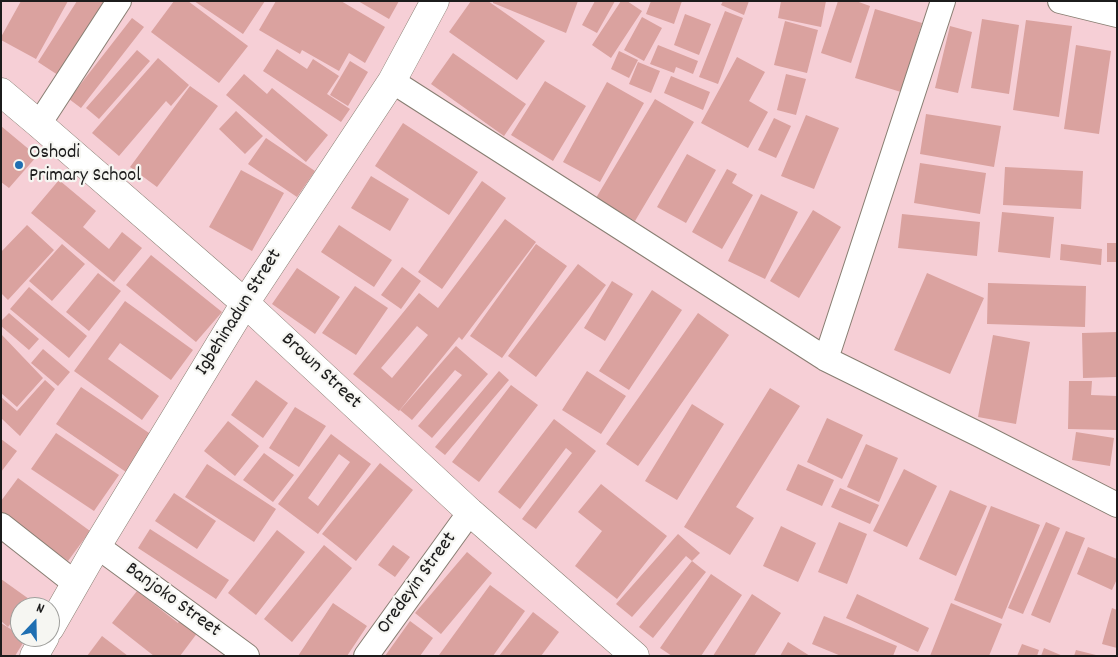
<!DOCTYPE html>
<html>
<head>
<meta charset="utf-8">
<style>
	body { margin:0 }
	#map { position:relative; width:1118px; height:657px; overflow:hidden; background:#f4e1c7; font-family:Dekko,sans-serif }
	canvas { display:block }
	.frame { position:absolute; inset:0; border:2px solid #1c1c1c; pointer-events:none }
	.north { position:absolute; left:10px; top:597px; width:50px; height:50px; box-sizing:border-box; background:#f6f6f2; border:1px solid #9f9f9c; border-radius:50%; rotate:21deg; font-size:14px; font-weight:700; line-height:20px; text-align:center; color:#1c1c1c }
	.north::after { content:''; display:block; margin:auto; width:18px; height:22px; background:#1f6fb2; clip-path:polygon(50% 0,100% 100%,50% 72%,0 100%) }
</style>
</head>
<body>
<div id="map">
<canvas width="1118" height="657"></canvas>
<div class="frame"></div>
<div class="north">N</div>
</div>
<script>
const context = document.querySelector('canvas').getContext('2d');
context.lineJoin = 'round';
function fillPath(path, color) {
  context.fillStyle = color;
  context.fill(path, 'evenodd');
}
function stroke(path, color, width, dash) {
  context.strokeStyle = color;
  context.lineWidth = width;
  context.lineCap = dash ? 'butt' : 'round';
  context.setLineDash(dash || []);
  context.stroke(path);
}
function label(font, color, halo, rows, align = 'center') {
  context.font = font + ' Dekko,sans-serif';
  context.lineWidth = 4.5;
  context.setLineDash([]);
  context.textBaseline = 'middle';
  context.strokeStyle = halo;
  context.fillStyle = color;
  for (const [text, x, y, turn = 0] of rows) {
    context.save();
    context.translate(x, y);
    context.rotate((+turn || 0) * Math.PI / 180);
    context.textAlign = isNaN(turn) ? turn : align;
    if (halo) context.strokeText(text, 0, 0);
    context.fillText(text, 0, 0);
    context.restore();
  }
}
const built = new Path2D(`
	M1,1H1117V656H1ZM20,607H50V637H20Z`);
const building = new Path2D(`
	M21,1H68L36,59L1,40V37Z
	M77,1H109L61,77L38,62Z
	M174,1H188L248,46L219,83L151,32Z
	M194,1H265L243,34Z
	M276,1H341L385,27L365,63L349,53L339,71L302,50L300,54L259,30Z
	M358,1H399L389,19Z
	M471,1H488L545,41L517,80L449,32Z
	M493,1H578L566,33L493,3Z
	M595,1H615L597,33L582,25Z
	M621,1H627L642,11L611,58L592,45Z
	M651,1H682L674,24L646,14Z
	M723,1H749L744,15L721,5Z
	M781,1H826L821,27L778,18Z
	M838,1H856L870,6L851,63L821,53Z
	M875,9L922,23L901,92L855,78Z
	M725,11L743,18L718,84L699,77Z
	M685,14L711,24L699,55L674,45Z
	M642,17L662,28L644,61L624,50Z
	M132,18L144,27L81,108L69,99Z
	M982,19L1019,25L1009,94L971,88Z
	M1026,20L1072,26L1059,117L1013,110Z
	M785,21L818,30L807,73L774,65Z
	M950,26L972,32L958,93L935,88Z
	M658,45L698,61L693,74L676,67L674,73L650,64Z
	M1076,45L1111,51L1099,134L1064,129Z
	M277,49L307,69L313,59L339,76L327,94L350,109L341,122L263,71Z
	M137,50L150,61L99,119L86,108Z
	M619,51L638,60L629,78L611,69Z
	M453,53L526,104L504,136L431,84Z
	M737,57L765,72L749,101L768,112L748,148L701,123Z
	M158,58L189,85L171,106L166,101L119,156L92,133Z
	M350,61L368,72L348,106L330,95Z
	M638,62L660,71L651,93L629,84Z
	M244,74L267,94L272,88L328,135L306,162L226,95Z
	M786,74L806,79L796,115L777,110Z
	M671,76L710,92L703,110L664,93Z
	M545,81L586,106L553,161L511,135Z
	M607,82L644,103L600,182L563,162Z
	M190,86L218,106L157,187L130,167Z
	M655,99L694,122L635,221L596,198Z
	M236,111L263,136L245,154L219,129Z
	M926,114L1001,126L994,167L920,154Z
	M806,115L839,128L814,189L781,176Z
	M774,118L791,126L776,158L758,150Z
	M403,123L478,172L449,215L375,166Z
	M1,126L37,156L9,188L1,182Z
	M266,138L315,171L297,197L248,164Z
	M687,154L716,170L686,223L657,207Z
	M920,163L986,173L980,214L914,203Z
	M1005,167L1083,171L1081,209L1003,205Z
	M727,169L737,174L732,183L753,195L722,249L692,232Z
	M241,170L284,193L252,251L209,227Z
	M371,176L409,199L390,231L351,208Z
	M59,180L96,211L83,227L109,249L122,232L142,248L114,282L31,213Z
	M482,181L506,198L442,289L418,272Z
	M761,194L798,212L765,279L728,261Z
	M813,210L841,227L799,298L770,281Z
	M1002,212L1054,217L1050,258L998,252Z
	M902,214L980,222L977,256L898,248Z
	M505,219L536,242L462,340L459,337L399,411L353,374L419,293L438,308ZM417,326L428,335L392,378L381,368Z
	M27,225L54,250L8,300L1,293V252Z
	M339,225L392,260L374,287L321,252Z
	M1107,243H1117V262H1107Z
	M62,244L85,264L52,301L29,281Z
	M536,244L567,266L502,358L470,336Z
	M1061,244L1102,249L1101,265L1060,260Z
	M151,255L222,312L196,342L126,285Z
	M578,264L606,285L536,377L508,356Z
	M402,267L421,281L401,309L381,295Z
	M297,268L340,297L315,334L272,304Z
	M98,273L121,291L89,331L66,312Z
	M927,273L984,298L950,374L894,350Z
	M612,281L633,294L605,341L584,328Z
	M988,283L1086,286L1085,327L987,324Z
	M355,286L388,308L356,355L322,333Z
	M29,287L87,336L69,358L10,309Z
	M652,290L682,310L629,390L599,371Z
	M125,301L193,350L171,380L120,343L108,359L159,396L142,420L74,371Z
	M9,313L39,339L29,350L1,326V321Z
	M698,313L729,335L638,466L606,444Z
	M1117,332V377L1083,378L1082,333Z
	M1,334L43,378L17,407L1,393Z
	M993,335L1030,342L1016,424L978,417Z
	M456,346L488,374L432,438L418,426L462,375L455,370L412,420L400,410Z
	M43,349L70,372L58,386L31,363Z
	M499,371L509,380L445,455L435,447Z
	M587,371L626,396L601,434L562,410Z
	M45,380L55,389L20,436L1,418V397L17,411Z
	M256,380L288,403L263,438L231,415Z
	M1069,381H1092L1091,395L1117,396V430L1068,429Z
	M511,385L538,405L479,482L452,462Z
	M81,387L152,435L126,472L56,424Z
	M770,388L800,406L736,507L754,518L730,555L684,527Z
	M692,404L724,424L677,500L645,481Z
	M295,407L326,426L299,467L269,448Z
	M827,418L863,435L842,479L807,462Z
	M554,419L596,451L536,529L522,519L572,453L566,448L520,509L498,492Z
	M228,421L259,446L235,476L204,451Z
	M1076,432L1114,438L1110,466L1072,460Z
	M56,433L119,475L94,511L31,469Z
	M331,434L371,464L318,534L278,504ZM339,454L350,462L318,506L308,498Z
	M1,439L17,451L1,472Z
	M866,444L898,458L879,502L847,487Z
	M264,453L294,475L273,502L243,480Z
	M380,463L413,490L356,561L322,534Z
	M207,464L276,509L254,542L185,497Z
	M798,464L834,480L822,506L786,490Z
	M904,469L937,486L907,547L873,531Z
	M18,478L90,531L68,561L1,513V501Z
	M601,484L667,536L617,599L575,566L602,531L578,512Z
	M840,488L879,505L870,524L831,507Z
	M950,490L987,506L956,576L919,559Z
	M174,493L216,521L197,549L155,521Z
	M991,506L1040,525L1002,619L954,600Z
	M839,522L867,534L847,584L818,572Z
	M1046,522L1060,528L1023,614L1008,608Z
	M781,526L816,543L798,582L763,566Z
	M150,529L229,580L216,599L138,548Z
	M277,530L305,552L256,615L228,593Z
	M1066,531L1085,538L1050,623L1031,615Z
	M678,534L700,553L692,561L686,556L632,617L616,604Z
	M324,545L352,568L292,642L264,619Z
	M393,545L410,557L395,577L378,565Z
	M1088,547L1117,559V579L1112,590L1077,574Z
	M467,552L492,573L441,634L415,613Z
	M692,561L706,572L653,638L639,627Z
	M711,574L742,595L701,656H672L660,648Z
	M1,579L29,599L23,607H20V611L8,627L1,621Z
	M490,585L525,611L493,656H440L439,655Z
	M137,591L178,623L184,615L201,628L180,656H154L112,623Z
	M752,594L781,613L754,656H713Z
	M857,594L929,628L918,652L846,618Z
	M333,603L367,626L347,656H298Z
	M951,603L1002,624L989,656H930Z
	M1112,608L1117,610V648L1102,644Z
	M533,612L559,632L541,656H499Z
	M824,616L897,646L893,656H841L812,644Z
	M410,621L433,638L420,656H385Z
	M1,623L20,635V637L26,638L15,656H1Z
	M102,636L128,656H87Z
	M788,642L810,656H780Z
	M1022,644L1039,650L1037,656H1017Z
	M1044,648L1063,656H1041Z
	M1076,650L1096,655V656H1074Z`);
const minor = new Path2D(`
	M1060,1L1117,15
	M392,81L826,359L980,435L1117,505
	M39,124L119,1
	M826,359L943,1
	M1,525L76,584
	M97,546L247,656
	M366,656L470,512`);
const tertiary = new Path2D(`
	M1,92L39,124L245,303L470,512L635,656
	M50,628L97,546L245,303L392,81L435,1
	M34,656L45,637`);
const markers = [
	[19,165,5,"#1f6fb2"]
];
const poiNames = [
	["Oshodi",29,154],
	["Primary School",29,177]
];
const streetNames = [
	["Igbehinadun Street",240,313,-58],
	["Brown Street",320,372,43],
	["Oredeyin Street",418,584,-54],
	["Banjoko Street",172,601,36]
];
fillPath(built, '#f6cfd6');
fillPath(building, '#daa29f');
stroke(minor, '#887e72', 26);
stroke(tertiary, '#887e72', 29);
stroke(minor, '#fff', 24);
stroke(tertiary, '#fff', 28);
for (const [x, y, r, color] of markers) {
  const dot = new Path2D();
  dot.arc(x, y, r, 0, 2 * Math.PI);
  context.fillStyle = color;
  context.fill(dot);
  stroke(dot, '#f6f6f2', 2);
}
label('20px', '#1c1c1c', '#f6f6f2', poiNames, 'left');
label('20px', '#1c1c1c', '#f6f6f2', streetNames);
</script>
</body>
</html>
